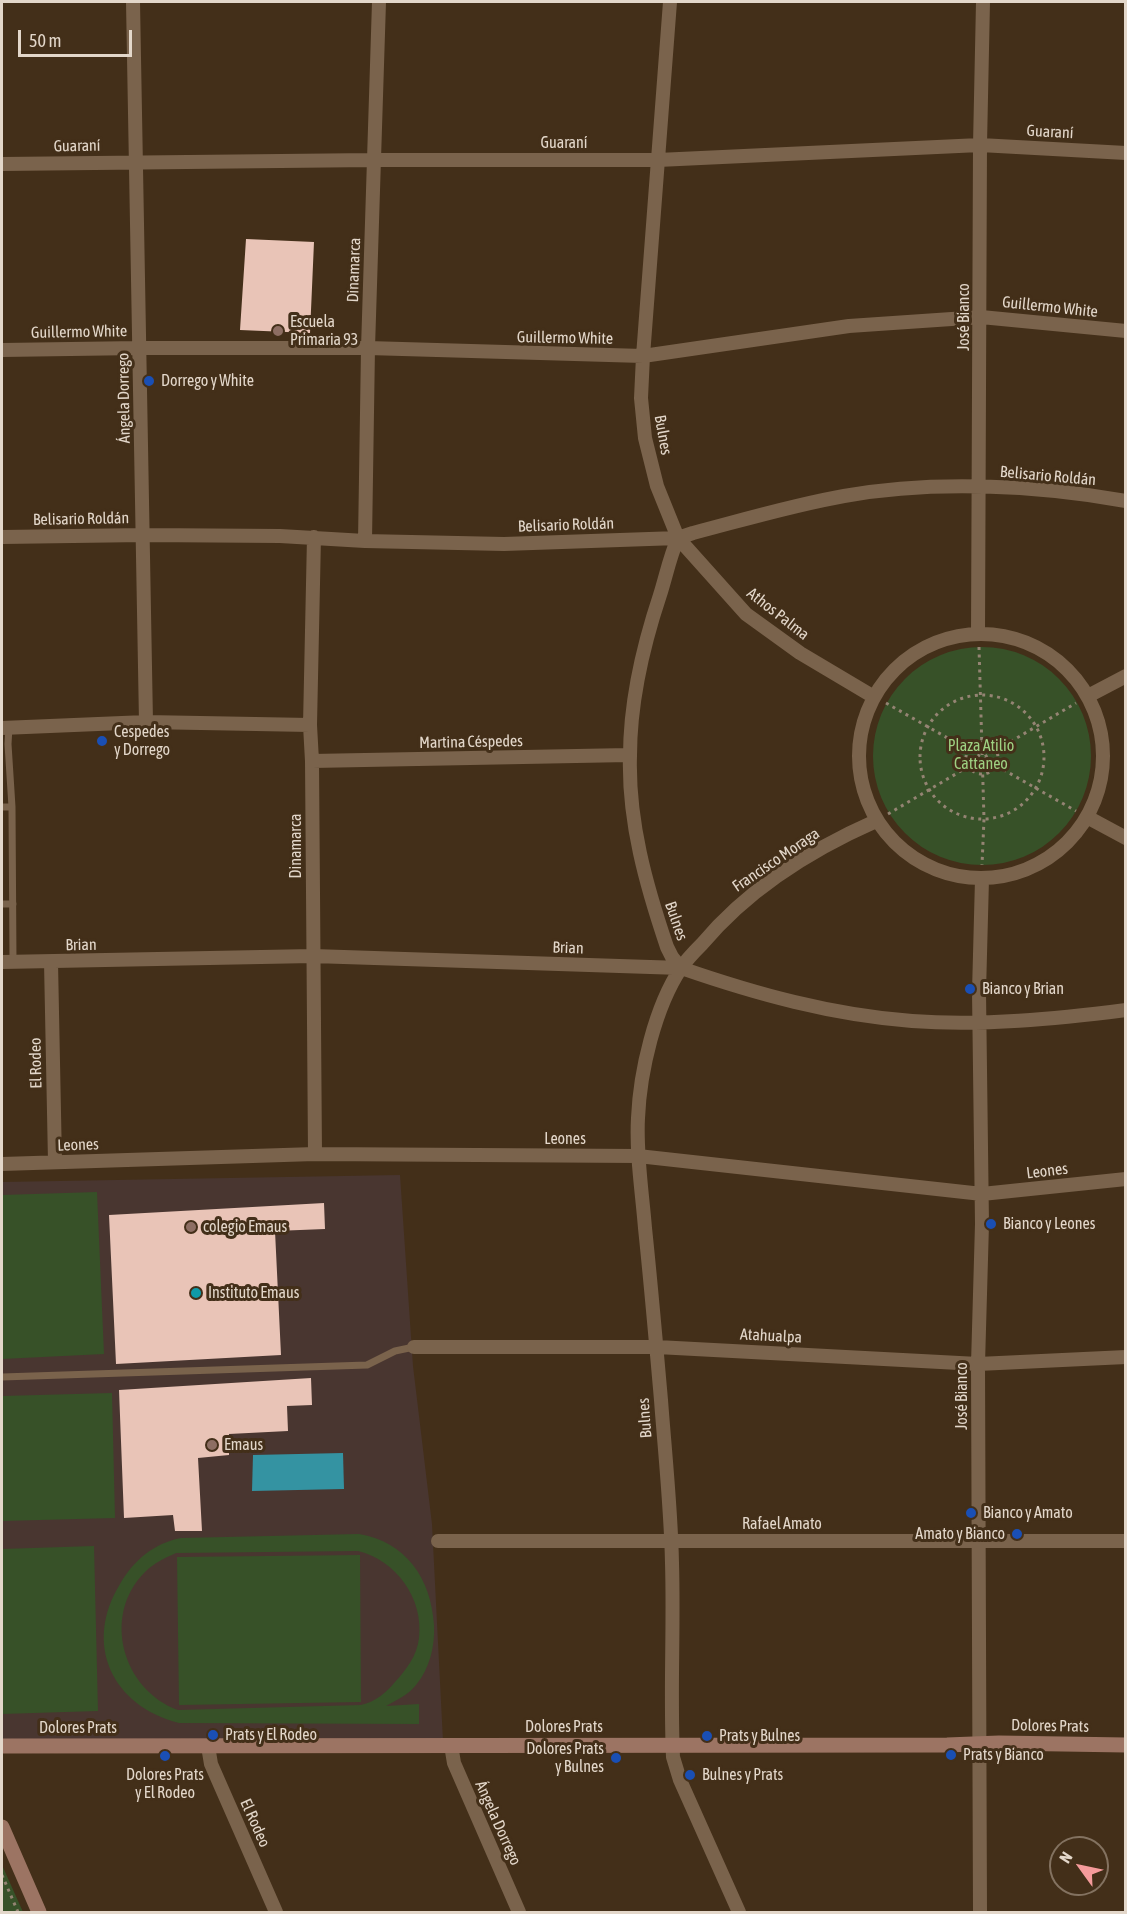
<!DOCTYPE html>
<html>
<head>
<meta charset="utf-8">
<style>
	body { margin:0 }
	#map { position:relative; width:1127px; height:1914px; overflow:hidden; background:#432f19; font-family:"Asap Condensed",sans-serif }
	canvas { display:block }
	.frame { position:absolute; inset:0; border:3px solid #e3d7ca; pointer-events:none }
	.north { position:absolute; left:1049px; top:1836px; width:60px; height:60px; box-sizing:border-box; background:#432f19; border:2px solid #837260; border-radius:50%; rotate:303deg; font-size:16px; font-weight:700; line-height:24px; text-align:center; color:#e3d7ca }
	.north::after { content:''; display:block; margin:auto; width:21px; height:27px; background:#f59b9b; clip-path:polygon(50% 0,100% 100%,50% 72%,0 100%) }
	.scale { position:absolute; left:18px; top:30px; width:114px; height:27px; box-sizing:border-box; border:3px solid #e3d7ca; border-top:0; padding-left:8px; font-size:18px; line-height:21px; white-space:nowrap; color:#e3d7ca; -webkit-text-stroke:4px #432f19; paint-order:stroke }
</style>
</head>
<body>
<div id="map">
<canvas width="1127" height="1914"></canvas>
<div class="frame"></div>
<div class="north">N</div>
<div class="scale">50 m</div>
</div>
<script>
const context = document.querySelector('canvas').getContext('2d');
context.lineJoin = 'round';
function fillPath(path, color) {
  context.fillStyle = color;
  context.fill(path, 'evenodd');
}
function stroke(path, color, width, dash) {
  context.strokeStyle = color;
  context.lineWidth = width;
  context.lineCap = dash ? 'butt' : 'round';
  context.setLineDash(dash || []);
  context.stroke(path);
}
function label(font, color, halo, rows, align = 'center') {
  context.font = font + ' "Asap Condensed",sans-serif';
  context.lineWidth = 6;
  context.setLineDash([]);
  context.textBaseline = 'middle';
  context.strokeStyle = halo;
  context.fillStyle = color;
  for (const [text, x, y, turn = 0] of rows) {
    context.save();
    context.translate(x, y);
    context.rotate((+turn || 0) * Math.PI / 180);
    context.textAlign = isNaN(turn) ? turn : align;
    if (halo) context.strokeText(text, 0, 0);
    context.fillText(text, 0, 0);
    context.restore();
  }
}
const education = new Path2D(`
	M400,1175L413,1366L432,1524L443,1741L2,1740V1182Z`);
const green = new Path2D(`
	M873 756a109 109 0 1 1 218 0a109 109 0 1 1-218 0Z
	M97,1192L104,1354L2,1359V1195Z
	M112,1393L115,1518L2,1521V1396Z
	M359,1534C406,1542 431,1578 434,1625C435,1646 430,1668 416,1685C408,1695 397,1700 386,1706L419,1704V1724L179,1723C112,1706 83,1644 120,1584C133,1561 154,1543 181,1538ZM358,1551C396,1560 424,1599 419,1638C417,1656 406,1670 395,1682C386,1693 375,1702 361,1705L178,1710C123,1690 101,1616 145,1572C154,1563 165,1558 176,1553Z
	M94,1546L98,1711L2,1714V1549Z
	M360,1555L361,1702L179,1705L177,1557Z
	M2,1865L23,1912H2Z`);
const water = new Path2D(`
	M343,1453L344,1489L252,1491L253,1455Z`);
const building = new Path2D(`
	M246,239L314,242L310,333L240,330Z
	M324,1203L325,1229L275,1231L281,1355L116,1364L109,1215Z
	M311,1378L312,1405L287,1406L288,1431L229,1434V1455L198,1458L202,1531H175L173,1515L124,1518L119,1390Z`);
const path = new Path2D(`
	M979,647L984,819L982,865
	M920 757a62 62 0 1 1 124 0a62 62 0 1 1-124 0Z
	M886,703L1076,811
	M966 758a16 16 0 1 1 32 0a16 16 0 1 1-32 0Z
	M888,814L1076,703
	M2,1875L18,1912`);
const lane = new Path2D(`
	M9,727L8,744L12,807L13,961
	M2,807H12
	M2,904H13
	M2,1377L367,1365L395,1351L414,1347`);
const street = new Path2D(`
	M133,2L146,722
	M670,2L643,356L641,398L645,438L657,486L678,538L746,614L800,653L874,697
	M2,164L373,160H658L980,145L1126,153
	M2,350L139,348H368L643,356L849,326L981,317L1126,331
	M2,537L144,535L280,536L365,541L504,544L678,538L693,533C743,520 793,505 844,496C932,480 1037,485 1126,501
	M314,537L310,725L312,761L315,1154
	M678,538C670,556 666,576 660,595C643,646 630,701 630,756C628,821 646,885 667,947L672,957L681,968
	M365,541L368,348L379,2
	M978,633L980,145L983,2
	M859 756a122 122 0 1 1 244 0a122 122 0 1 1-244 0Z
	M1088,696L1126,676
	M2,728L146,722L310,725
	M312,761L629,755
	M1087,817L1126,838
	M2,962L313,956L681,968C756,994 832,1015 912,1021C983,1026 1055,1019 1126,1010
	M51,962L55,1162
	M2,1164L315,1154L638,1156L982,1194L1126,1179
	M414,1347H657L978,1364L1126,1357
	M438,1541H1126
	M451,1745L454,1763L519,1912
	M208,1746L211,1764L276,1912
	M739,1912L680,1780L673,1757C670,1693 674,1628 672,1563C671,1509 665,1454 661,1400C656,1343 651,1285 645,1228C642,1191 636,1154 638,1118C640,1071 655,1007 681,968C687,959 695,951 702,944C749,888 810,850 876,821
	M980,1912L978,1364L982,1224L979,992L982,879`);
const secondary = new Path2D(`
	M2,1746L947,1745L999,1743L1126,1745
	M2,1827L39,1912`);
const markers = [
	[278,331,6,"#8d6e63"],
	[149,381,6,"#1a4fb4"],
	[102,741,6,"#1a4fb4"],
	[970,989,6,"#1a4fb4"],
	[991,1224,6,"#1a4fb4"],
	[191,1227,6,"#8d6e63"],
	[196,1293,6,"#0f9aa8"],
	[212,1445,6,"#8d6e63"],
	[971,1513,6,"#1a4fb4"],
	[1017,1534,6,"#1a4fb4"],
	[213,1735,6,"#1a4fb4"],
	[707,1736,6,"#1a4fb4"],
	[951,1755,6,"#1a4fb4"],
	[165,1756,6,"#1a4fb4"],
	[616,1758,6,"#1a4fb4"],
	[690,1775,6,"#1a4fb4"]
];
const streetNames = [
	["Guaraní",1050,132,3],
	["Guaraní",564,143],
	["Guaraní",77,146,-1],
	["Dinamarca",354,270,-88],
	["Guillermo White",1050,307,6],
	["José Bianco",964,317,-90],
	["Guillermo White",79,332,-1],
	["Guillermo White",565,338,1],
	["Ángela Dorrego",124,398,-91],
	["Bulnes",663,435,80],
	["Belisario Roldán",1048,476,5],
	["Belisario Roldán",81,519,-1],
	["Belisario Roldán",566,525,-2],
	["Athos Palma",778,614,38],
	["Martina Céspedes",471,742,-1],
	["Dinamarca",296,846,-90],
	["Francisco Moraga",776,860,-34],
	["Bulnes",676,921,71],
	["Brian",81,945,-1],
	["Brian",568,948,2],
	["El Rodeo",36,1063,-91],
	["Leones",565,1139],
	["Leones",78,1145,-2],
	["Leones",1047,1171,-7],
	["Atahualpa",771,1336,3],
	["José Bianco",962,1396,-90],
	["Bulnes",645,1418,-94],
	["Rafael Amato",782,1524],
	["Dolores Prats",1050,1726,1],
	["Dolores Prats",564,1727],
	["Dolores Prats",78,1728],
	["El Rodeo",255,1823,66],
	["Ángela Dorrego",498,1823,66]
];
const poiNames = [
	["Escuela",290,322],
	["Primaria 93",290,340],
	["Dorrego y White",161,381],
	["Cespedes",114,732],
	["y Dorrego",114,750],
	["Bianco y Brian",982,989],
	["Bianco y Leones",1003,1224],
	["colegio Emaus",203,1227],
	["Instituto Emaus",208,1293],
	["Emaus",224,1445],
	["Bianco y Amato",983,1513],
	["Amato y Bianco",1005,1534,"right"],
	["Prats y El Rodeo",225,1735],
	["Prats y Bulnes",719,1736],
	["Dolores Prats",604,1749,"right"],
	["y Bulnes",604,1767,"right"],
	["Prats y Bianco",963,1755],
	["Dolores Prats",165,1775,"center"],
	["y El Rodeo",165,1793,"center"],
	["Bulnes y Prats",702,1775]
];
const parkNames = [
	["Plaza Atilio",981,746],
	["Cattaneo",981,764]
];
fillPath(education, '#493630');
fillPath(green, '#375128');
fillPath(water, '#3493a2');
fillPath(building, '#e9c4b7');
stroke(path, '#948473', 3, [3, 4.5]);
stroke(lane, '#7a634c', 7);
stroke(street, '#7a634c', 14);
stroke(secondary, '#9c7463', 15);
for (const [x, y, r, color] of markers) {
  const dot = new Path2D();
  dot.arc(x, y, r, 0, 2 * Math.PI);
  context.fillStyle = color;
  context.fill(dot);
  stroke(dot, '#432f19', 2);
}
label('16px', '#e3d7ca', '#432f19', streetNames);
label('16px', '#e3d7ca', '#432f19', poiNames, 'left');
label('16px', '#9ed182', '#432f19', parkNames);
</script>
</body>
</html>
